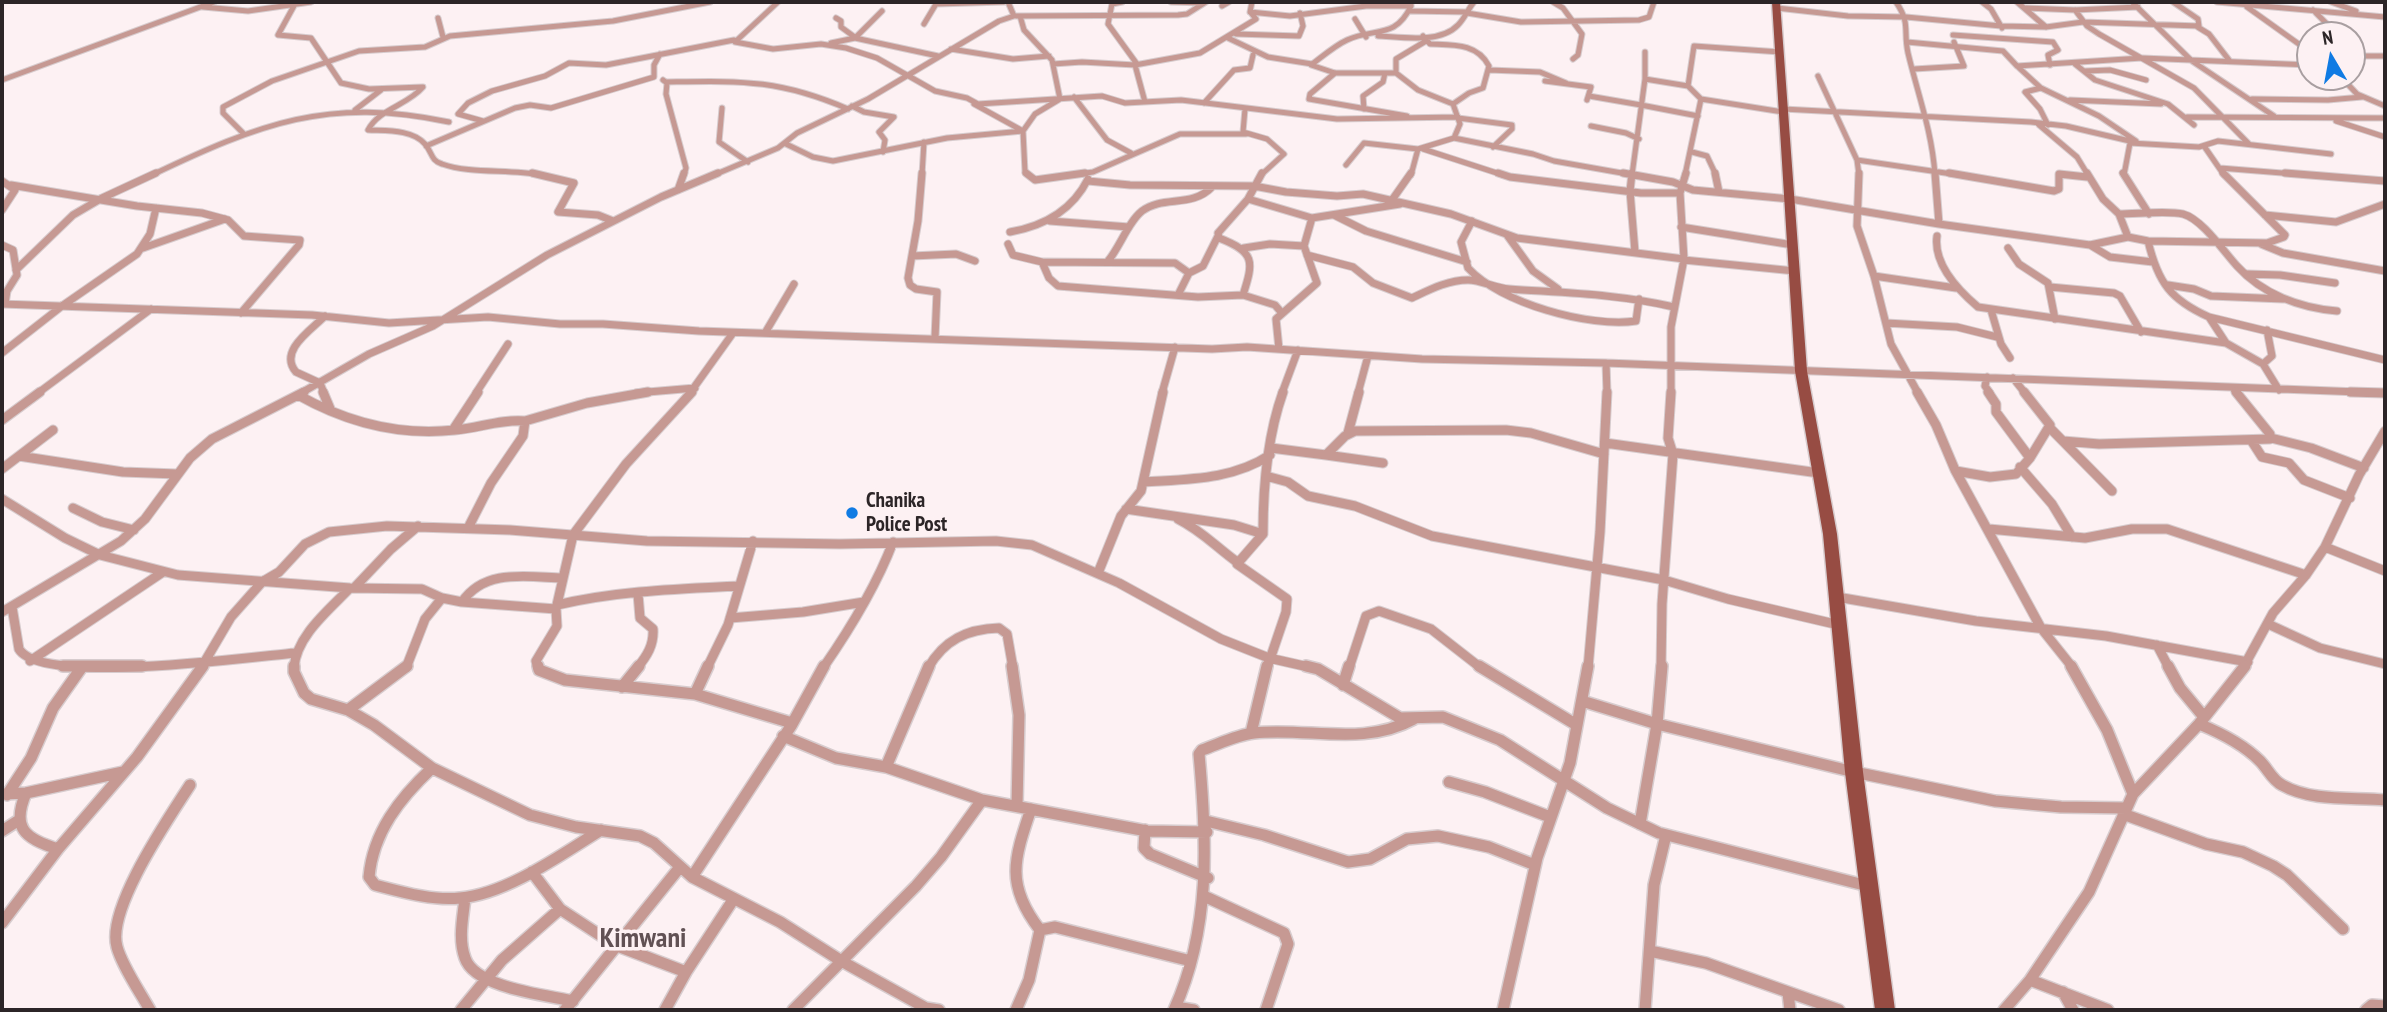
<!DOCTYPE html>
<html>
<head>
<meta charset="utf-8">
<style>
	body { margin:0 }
	#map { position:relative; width:2387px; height:1012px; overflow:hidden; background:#fdf1f3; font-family:"PT Sans Narrow",sans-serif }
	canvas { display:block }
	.frame { position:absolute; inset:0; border:4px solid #2c2527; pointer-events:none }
	.north { position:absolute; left:2296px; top:21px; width:70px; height:70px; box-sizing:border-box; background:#fdf1f3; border:2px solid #a99fa1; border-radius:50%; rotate:350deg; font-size:19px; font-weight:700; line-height:28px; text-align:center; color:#2c2527 }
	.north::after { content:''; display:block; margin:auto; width:24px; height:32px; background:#107be3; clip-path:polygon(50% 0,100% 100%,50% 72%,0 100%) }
</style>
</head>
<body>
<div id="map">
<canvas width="2387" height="1012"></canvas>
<div class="frame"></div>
<div class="north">N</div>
</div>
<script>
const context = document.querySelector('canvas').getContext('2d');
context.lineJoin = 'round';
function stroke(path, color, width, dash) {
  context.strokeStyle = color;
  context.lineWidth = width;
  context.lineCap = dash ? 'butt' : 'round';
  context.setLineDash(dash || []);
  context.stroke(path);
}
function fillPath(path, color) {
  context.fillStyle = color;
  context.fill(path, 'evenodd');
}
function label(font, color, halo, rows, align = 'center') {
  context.font = font + ' "PT Sans Narrow",sans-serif';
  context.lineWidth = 7;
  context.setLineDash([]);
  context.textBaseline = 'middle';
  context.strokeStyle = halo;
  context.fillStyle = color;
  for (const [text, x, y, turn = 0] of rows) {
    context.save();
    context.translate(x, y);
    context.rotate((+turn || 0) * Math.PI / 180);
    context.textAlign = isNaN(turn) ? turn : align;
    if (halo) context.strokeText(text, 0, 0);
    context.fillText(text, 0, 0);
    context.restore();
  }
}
const minorFar3 = new Path2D(`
	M778,2L735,42L773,49L821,44L846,48L877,58L935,91L967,98L978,104L1102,96L1125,103L1181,100L1337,119L1458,117
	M1122,2L1112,4L1108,24L1137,64
	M1171,2L1204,3
	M1252,2L1250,12L1290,16L1366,6H1411V3
	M1553,2L1563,8L1582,34L1578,55L1573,59
	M1896,2C1911,24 1903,30 1908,53C1918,95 1932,131 1935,175
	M1982,2L1991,9L2002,28
	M2017,2L2046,27
	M2132,2L2192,61L2274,116
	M2217,2L2385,17
	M2331,2L2356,11
	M295,4L278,35L311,38L341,83L369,89L423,87C408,105 379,109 368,130C386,131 412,129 425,144C432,152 431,161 442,164C470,174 509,169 541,175
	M1222,6L1229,2
	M1411,6C1395,40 1374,27 1347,40C1334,46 1322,57 1311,65L1335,73H1396L1418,90L1453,104
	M203,7L248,11L311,2
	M2247,7L2310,52
	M1777,8L1848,16L1906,17L2001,26L2046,27L2083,22L2199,26L2198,19L2173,2
	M2026,8L2075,10L2138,7
	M2075,10L2087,26L2099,34L2194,88L2249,144
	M2313,10L2338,35
	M1410,11L1467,12
	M1467,13L1521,22L1639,20L1649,17L1654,2
	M1016,16L1178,15L1187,14L1206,2
	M438,18L443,37
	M836,18L841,21V27L856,38
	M1355,19L1366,37
	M924,24L936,4L1004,2
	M2196,26L2209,34L2229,60
	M1236,34L1299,36L1303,26L1300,13
	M1953,35L2053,42L2058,50L2048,55L2050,65
	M1378,36C1401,37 1440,44 1458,25C1465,18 1468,9 1474,2
	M1423,36L1430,44C1453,45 1477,43 1489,66L1483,88L1469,93L1453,104L1460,124L1454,138
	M855,38L882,11
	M1228,38L1268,57L1312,64
	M1907,42L2003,51L2017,66
	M831,43L855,38L938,56
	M951,49L1013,59L1049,56
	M2352,56H2385
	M1053,64L1082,62L1135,65
	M2075,64L2095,80L2168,104L2194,125
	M1914,69L1964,66L1954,42
	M1489,70L1540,72L1566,83
	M2085,71L2110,70L2146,80
	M1335,73L1310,94L1309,99L1407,116
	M1396,73V59L1426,41
	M1818,76L1857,160L1859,175
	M2341,77L2357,94L2385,106
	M1645,79L1688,86L1701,99L1783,112
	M2,80L214,2
	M663,80L667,83L666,94L686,168L684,175
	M1545,81L1591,87L1587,100
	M667,82C741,81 778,79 848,109
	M1688,86L1694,46L1780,52
	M2041,88L2099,116L2136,141
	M1589,96L1641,105
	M1074,97L1107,140L1131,153
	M2252,99L2328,100L2362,97
	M2070,100L2161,104
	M1145,102L1135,65L1200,53L1256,19L1251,13
	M1204,103L1234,70L1250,68L1253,55
	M974,104L1023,131L1025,172L1029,175
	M1641,105L1698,116
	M852,106L864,112L894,117L879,132L885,140L883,152
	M722,108L719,142L748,162
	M1245,109L1243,132L1267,139L1284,154L1261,175
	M1364,109L1363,96L1383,82L1385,73
	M1783,109L2031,122L2066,126L2134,142
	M355,110L381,90
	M2187,117L2385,118
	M1458,118L1512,125V129L1493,147
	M483,121L458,114L468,103L492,91L545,76L569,63L606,65L734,40
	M2336,121L2385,137
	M2038,124L2077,157L2088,175
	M2048,125L2040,109L2025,92L2041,88L2017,66L2142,58L2310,65
	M1591,126L1626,133L1639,139
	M243,133L223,113V107L272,81L359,51L425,47L450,36L613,21L710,2
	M786,144L813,157L833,161L947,138L1023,131L1035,114L1060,99L1052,60L1024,30L1020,16
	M426,146L515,108L530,105L551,108L654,77V65L660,54
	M2204,146L2224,175
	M1423,149L1503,175
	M1692,152L1707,156L1716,175
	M1857,160L1959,175
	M1346,165L1364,143L1418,149L1454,138L1533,154L1554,161L1633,175
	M2220,168L2307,175
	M152,175C259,124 329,96 449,122
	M714,175L778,148L797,133L868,99L999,21L1014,16L1008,2
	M922,175L924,142
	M1072,175L1093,172L1180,134H1246
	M1411,175L1418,149
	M1632,175L1645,79V52
	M1685,175L1701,99
	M2059,175H2067
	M2124,175L2130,143L2199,147L2218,141L2331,154`);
const minorFar2 = new Path2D(`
	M532,173L574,183L558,212L598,215L613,221
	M922,173L918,221L908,278L910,285L916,289L937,292L935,338
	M1026,173L1035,180L1085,173
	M1498,173L1510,177L1641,193H1680
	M1623,173L1673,182L1693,190L1790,199L1939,224L2090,245L2128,237L2119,214L2103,199L2087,173
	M1632,173L1630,191L1635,252
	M1715,173L1719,192
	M1859,173L1857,226L1874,276L1891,344L1918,393
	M1935,173L1939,224
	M1949,173L2054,191L2059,189V174L2087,177
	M2123,173L2149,214
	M2285,173L2385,181
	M2,181L15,190L2,210
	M1088,181L1130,185L1254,186L1286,192L1337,196L1363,194L1451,214L1517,238L1684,259
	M11,185L137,206L202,213L228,220L244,236L300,240L299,245L241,313
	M678,190L684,173
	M1248,199L1312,218L1400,204
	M1392,200L1411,173
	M2119,214C2137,214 2167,210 2183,214C2202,219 2224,252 2237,266C2262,294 2300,308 2337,311
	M1334,215L1366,231L1467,262
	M2265,215L2336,222L2385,204
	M1050,221L1129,227
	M1472,221L1461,242L1468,268C1500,303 1590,328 1636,321L1639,299
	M1681,227L1793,245
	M1010,232C1044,226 1072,211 1088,179
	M1507,235L1533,271L1558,289
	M1937,236C1933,264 1958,290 1978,307L2226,343L2263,364L2279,390
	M2128,237L2148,241L2267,243L2284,237L2285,235L2223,173
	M2148,241C2158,283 2171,300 2209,317L2385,360
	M1008,244L1013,255L1042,262L1049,278L1058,286L1198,297L1243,295L1275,305L1281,312
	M2261,244L2283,253L2385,271
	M2,245L13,250L17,275L7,291L5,304
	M2090,245L2110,257L2153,262
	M143,248L225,219
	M1244,248L1270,244L1304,246
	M2008,248L2019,264L2048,283L2055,319
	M1307,255L1353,267L1373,283L1412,298C1429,290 1448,280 1468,280C1481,280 1495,288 1509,289C1565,293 1619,294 1674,307
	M912,256L956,254L975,261
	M1684,260L1795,271
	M1108,261C1120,247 1128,222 1142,211C1163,195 1192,208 1212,187
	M1042,262L1175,263L1189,273L1178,295
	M16,270L73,215L102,198L156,173
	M1189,273L1203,266L1218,236
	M2247,274L2280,275L2335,283
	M1874,276L1956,288
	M2168,285L2194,289L2211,296L2283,299
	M2050,287L2114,293L2120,296L2141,332
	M1243,295C1254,261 1255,252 1219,238L1218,233L1248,199L1262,173
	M2,304L312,315L389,323L488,317L560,324H603L699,331L1212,349L1247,347L1422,359L1606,363L2385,393
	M1991,310L2001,344L2010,358
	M2209,317L2226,343
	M1886,323L1957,327L1997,337
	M765,333L794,284
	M1279,349L1276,319L1317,283L1304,246L1312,218
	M2,353L62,306L137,254L150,234L156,208
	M1606,363L1607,393
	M2263,364L2272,356L2267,330
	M1987,377L1985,386L1990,393
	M2013,378L2025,393
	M2233,388L2237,393
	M38,393L151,309
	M301,393L369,354L433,326L547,255L661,197L718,173
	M324,393L320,383L296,372C278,351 311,330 325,316
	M476,393L508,344
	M636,393L695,388
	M690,393L733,333
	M1162,393L1175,347
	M1282,393L1298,350
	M1358,393L1368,356
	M1671,393V327L1684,259L1680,193L1686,173`);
const minorFar1 = new Path2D(`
	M323,392L331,411
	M1917,392L1936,425L1955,470L2041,628L2073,668
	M1988,392L1996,404V412L2030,458
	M2350,392L2385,393
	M298,395C346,422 400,436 455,430C479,428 501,419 525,421L523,436L491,483L468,528
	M2,420L40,392
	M525,421L587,403L648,392
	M2049,427L2112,491
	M453,430L478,392
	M1348,433L1359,392
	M2271,438L2311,448L2364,468
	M2251,440L2262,457L2289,463L2304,480L2350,498
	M2063,441L2099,444L2270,439V434L2236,392
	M1605,443L1819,473
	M1271,448L1326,455L1345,436L1355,431L1506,430L1531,433L1604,454
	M1326,455L1383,463
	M19,456L123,472L177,474
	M2020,467L2052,504L2072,537
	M2,469L53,430
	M1956,471L1990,477L2016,474L2030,458L2050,425L2024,392
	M1266,476L1288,482L1308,496L1355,506L1432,536L1664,580L1728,599L1839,625
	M1144,482C1188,479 1232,480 1270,455
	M2,499L65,538L100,555L178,575L350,588L422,589L442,598L462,602L556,609L557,626L536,661L538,668
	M73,508L102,522L134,530
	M1126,509L1234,525L1263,534
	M1178,519C1202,531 1215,546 1237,562
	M1989,529L2085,538L2132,529H2167L2306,575
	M2325,547L2385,571
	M1098,573L1121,516L1141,491L1163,392
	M354,588L391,549L418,526
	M1837,597L1976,621L2106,636L2248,662
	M462,602C485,568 527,577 563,578
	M557,605C616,591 677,589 737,586
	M12,607L19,649C40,686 251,657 295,653
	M556,609L573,535L626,464L692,392
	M2,612L121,541L145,519L190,458L212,439L304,392
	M730,618L803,612L864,602
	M2268,624L2320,648L2385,664
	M2157,645L2169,668
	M30,661L163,572
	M201,668L231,617L262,582L279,572L305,544L329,532L387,526L510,530L647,541L840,544L996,541L1032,545L1119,583L1221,639L1269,658L1313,668
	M294,668C296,636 329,610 350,588
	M406,668L425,619L442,598
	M637,668C647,656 654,645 653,629L640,618L638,594
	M707,668L728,625L753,541
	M823,668C850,629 876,587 893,542
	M928,668C944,640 967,629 999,628L1007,634L1013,668
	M1267,668L1286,612L1287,599L1237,564L1263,534C1263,486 1267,437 1283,392
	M1349,668L1366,616L1379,611L1431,629L1481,668
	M1588,668L1600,532L1607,392
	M1661,668L1662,604L1673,454L1668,438L1671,392
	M2243,668L2273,613L2306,575L2325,547L2359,475L2385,431`);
const minor = new Path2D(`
	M63,666H142
	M294,666V672L304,693L311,699L348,710L374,725L432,768L530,815L576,827L640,836L654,843L692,877L780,922L843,962L926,1008L939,1010
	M538,666L539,670L565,680L695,694L792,723
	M1012,666L1019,715L1017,806
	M1306,666L1318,669L1400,718L1443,717L1500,740L1607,808L1659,833L1868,886
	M1479,666L1575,724
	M2071,666L2107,730L2133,794
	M2168,666L2180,688L2204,717
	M1343,685L1349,666
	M622,687L639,666
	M695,694L708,666
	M1582,701L1657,724L1854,772L1995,801L2061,807L2126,808
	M348,710L407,666
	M2199,724C2221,733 2243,744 2260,761C2268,769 2272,780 2282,785C2312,802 2352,797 2385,800
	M1251,733L1267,666
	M783,736L836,758L886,767L982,800L1147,831L1207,832
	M886,767L929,666
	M432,768C400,798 373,832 369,877L375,885C402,892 433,901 460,898C507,894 562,854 601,830
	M1449,782L1485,792L1550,817
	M26,793C11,828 25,839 58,849
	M3,794L26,793L123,772
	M7,795L31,758L53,708L82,667
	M1031,809C1014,859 1005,885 1040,930
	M2123,814L2206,844L2243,852L2273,866L2287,875L2343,929
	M1206,821L1264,835L1348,862L1370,859L1407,839L1438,836L1489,847L1535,865
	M1640,824L1657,724L1662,666
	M1145,830L1144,848L1150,854L1208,878
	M2,831L19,820
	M532,872L560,909L615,945L686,972
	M692,877L791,726L824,666
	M1206,897L1284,933L1288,944L1266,1010
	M465,898C463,917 458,939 465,958C475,988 546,995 573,1001
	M2,923L58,849L137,757L203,666
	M1650,951L1706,963L1839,1010
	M2030,980L2108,1010
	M2063,992L2073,1010
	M1788,993L1790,1010
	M1176,1007L1194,1010
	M150,1010C140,992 122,966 117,947C106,909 169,818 190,785
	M461,1010L502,960L560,909
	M565,1010L680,867
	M665,1010L686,972L733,900
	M793,1010L916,886L941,857L982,800
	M1016,1010L1029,980L1040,930L1055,927L1191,961
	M1174,1010C1211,928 1207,841 1199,754L1202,750C1219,744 1236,735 1254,733C1308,727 1363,747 1414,719
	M1503,1010L1537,858L1570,763L1588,666
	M1645,1010L1654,885L1666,835
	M2004,1010L2030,980L2089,892L2133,794L2199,724L2245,666
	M2366,1010L2372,1005L2385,1006`);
const primary = new Path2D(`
	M1772,2H1780L1807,371L1837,534L1863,772L1895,1010H1875L1845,772L1823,534L1795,371Z`);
const markers = [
	[852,513,7,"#107be3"]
];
const poiNames = [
	["Chanika",866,501],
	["Police Post",866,525]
];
const nearQuarternames = [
	["Kimwani",643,939]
];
stroke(minorFar3, '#d7ccce', 7);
stroke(minorFar2, '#d7ccce', 9);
stroke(minorFar1, '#d7ccce', 11);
stroke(minor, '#d7ccce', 14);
stroke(primary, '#d7ccce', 3);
stroke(minorFar3, '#c69993', 5);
stroke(minorFar2, '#c69993', 7);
stroke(minorFar1, '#c69993', 9);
stroke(minor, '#c69993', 11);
fillPath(primary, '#974c43');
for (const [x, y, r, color] of markers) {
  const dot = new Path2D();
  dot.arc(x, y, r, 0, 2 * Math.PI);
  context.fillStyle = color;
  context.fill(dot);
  stroke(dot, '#fdf1f3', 2.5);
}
label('bold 21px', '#2c2527', '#fdf1f3', poiNames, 'left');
label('bold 28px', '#615154', '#fdf1f3', nearQuarternames);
</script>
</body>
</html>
